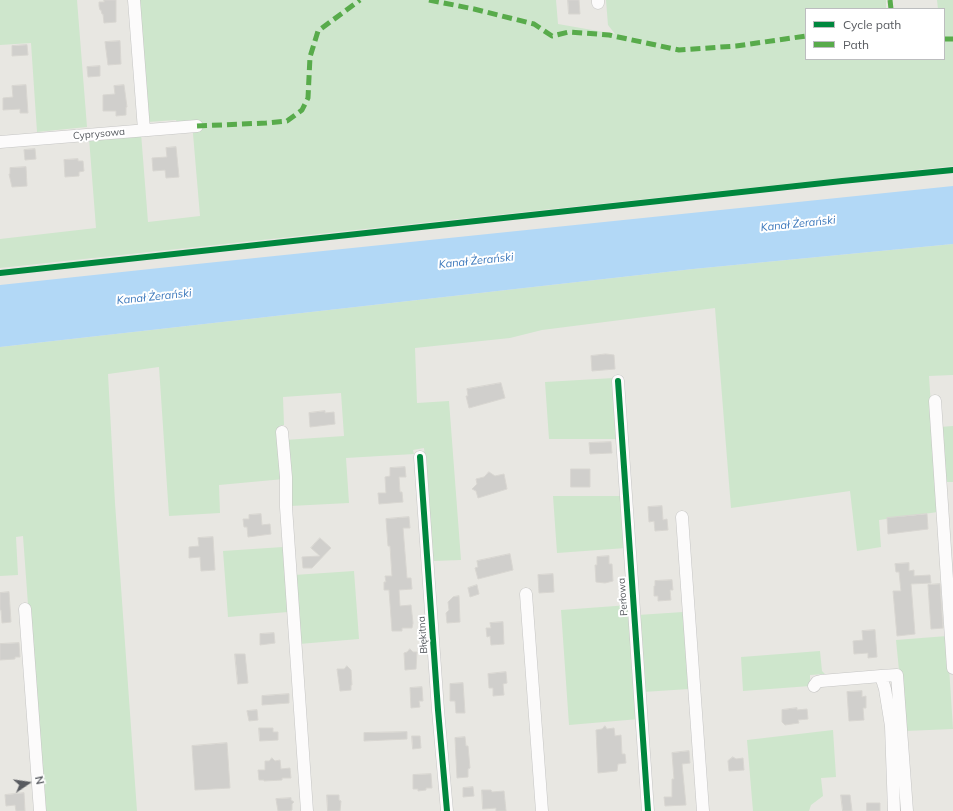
<!DOCTYPE html>
<html>
<head>
<meta charset="utf-8">
<style>
	body { margin:0 }
	#map { position:relative; width:953px; height:811px; overflow:hidden; background:#e8e7e2; font-family:Mulish,sans-serif }
	canvas { display:block }
	.legend { position:absolute; left:805px; top:8px; width:140px; height:52px; box-sizing:border-box; background:#fff; border:1px solid #bcbdbf; margin:0; padding:5px 7px; list-style:none; font-size:12px; color:#585b60 }
	.legend li { display:flex; align-items:center; gap:8px; height:20px }
	.legend b { width:20px; border:1px solid #bcbdbf }
	.north { position:absolute; left:8px; top:763px; width:40px; height:40px; -webkit-text-stroke:3px #fff; paint-order:stroke; rotate:77deg; font-size:11px; font-weight:700; line-height:16px; text-align:center; color:#585b60 }
	.north::after { content:''; display:block; margin:auto; width:14px; height:18px; background:#585b60; clip-path:polygon(50% 0,100% 100%,50% 72%,0 100%) }
</style>
</head>
<body>
<div id="map">
<canvas width="953" height="811"></canvas>
<ul class="legend">
<li><b style="height:5px;background:#00873e"></b>Cycle path</li>
<li><b style="height:5px;background:#58ab4b"></b>Path</li>
</ul>
<div class="north">N</div>
</div>
<script>
const context = document.querySelector('canvas').getContext('2d');
context.lineJoin = 'round';
function fillPath(path, color) {
  context.fillStyle = color;
  context.fill(path, 'evenodd');
}
function stroke(path, color, width, dash) {
  context.strokeStyle = color;
  context.lineWidth = width;
  context.lineCap = dash ? 'butt' : 'round';
  context.setLineDash(dash || []);
  context.stroke(path);
}
function label(font, color, halo, rows, align = 'center') {
  context.font = font + ' Mulish,sans-serif';
  context.lineWidth = 4;
  context.setLineDash([]);
  context.textBaseline = 'middle';
  context.strokeStyle = halo;
  context.fillStyle = color;
  for (const [text, x, y, turn = 0] of rows) {
    context.save();
    context.translate(x, y);
    context.rotate((+turn || 0) * Math.PI / 180);
    context.textAlign = isNaN(turn) ? turn : align;
    if (halo) context.strokeText(text, 0, 0);
    context.fillText(text, 0, 0);
    context.restore();
  }
}
const green = new Path2D(`
	M0,0H77L87,127L37,132L31,43L0,45Z
	M138,0H556L558,24L615,34L608,25L606,0H886V9H806V59H944V9H938L937,0H953V166L0,268V239L96,228L89,138L141,133L148,222L200,216L192,122L177,124L176,120L148,122Z
	M953,244V375L929,376L938,512L879,520L881,547L857,551L850,491L731,508L715,308L542,330L510,338L415,348L417,403L449,401L461,560L433,561L424,448L413,450L414,454L346,458L349,503L290,506L285,440L344,436L341,393L283,397L284,425L279,426L284,479L219,485L220,513L169,516L159,367L108,374L115,503L137,811H43L23,536L16,537L18,575L0,576V347L693,269Z
	M614,378L618,439H549L545,382Z
	M953,426V482H943L940,427Z
	M553,496H622L626,548L557,553Z
	M283,547L288,612L228,617L223,551Z
	M354,571L359,639L299,644L294,575Z
	M629,605L639,719L569,725L561,610Z
	M683,612L689,689L643,692L638,615Z
	M947,636L953,729L905,731L896,640Z
	M820,651L822,671L825,674L810,675V686L743,691L741,657Z
	M833,730L836,777L821,778L823,796L811,805L809,811H753L747,740Z`);
const water = new Path2D(`
	M953,186V244L693,269L0,347V285L197,264Z`);
const building = new Path2D(`
	M104,0H116V22L104,23L103,14H102L101,10H100L99,6V2H104Z
	M568,0H579L580,14H569Z
	M120,41L121,64L108,65L105,42Z
	M27,45L28,55L12,56V46Z
	M100,66V76L88,77L87,67Z
	M26,85L28,113H20V109L3,110V98L13,97L12,86Z
	M124,85L127,107H126V115L116,116V111H103V95L115,94L114,86Z
	M176,147L179,177L166,178L165,170L153,171L152,158L167,157L166,148Z
	M35,149L36,159L25,160L24,150Z
	M78,159V161H83L84,171L79,172V176L65,177L64,160Z
	M26,167L27,186L12,187L9,174H10V168Z
	M606,354L614,355L615,369L592,371L591,356Z
	M501,383L505,398L469,408L466,396H468L467,389Z
	M325,411V413L334,412L335,424L310,427L309,413Z
	M611,442L612,453L590,454L589,443Z
	M405,467L406,477H399L400,492H402L403,502L379,504L378,493H386L385,477L390,476V468Z
	M571,469H590V487H571Z
	M489,472L495,476L504,474L507,489L478,498L476,491L472,489L477,484L476,479L484,477Z
	M662,506L663,520L667,519L668,530L655,531L654,521L649,522L648,507Z
	M261,514L262,525L270,524L271,534L248,537L247,527H244L243,519H249V515Z
	M927,514L928,529L888,534L887,518Z
	M409,517L410,528H403L407,578H411L412,589L399,590L400,606L411,605L413,623L412,628H402V631H392L389,590H384V582H386L385,576H392L390,546H388L386,519Z
	M213,537L215,570L201,571L200,557L189,558V547L199,546L198,538Z
	M320,538L331,548L312,568H303L302,557L320,556L311,548Z
	M510,554L513,570L478,579L475,568L478,567L477,561Z
	M609,556V564H612L613,581L605,583L596,582L595,565H597V557Z
	M909,563V571L914,570V576L930,575L931,583L911,584L915,634L897,636L893,591H901L899,572H896L895,564Z
	M553,574L554,592L539,593L538,575Z
	M672,580L673,590H670L671,600L658,601V596H654V586H655V581Z
	M940,584L943,628L931,629L928,585Z
	M477,585L479,594L470,597L468,588Z
	M9,592L11,622L2,623L1,610H0V593Z
	M459,596L460,622L447,623L446,613L449,610L448,602L453,597Z
	M503,622L504,644L491,645L490,636L487,637L486,628H491L490,623Z
	M875,630L877,657L868,658V653L854,654L853,641L863,640L862,631Z
	M274,633L275,643L260,645V634Z
	M19,643L20,657H15V659L0,660V644Z
	M410,649L413,652H417L416,669L405,670L404,653L407,652Z
	M235,654H245L248,683L238,684Z
	M347,666L351,670L352,685H351V690L340,691L337,669H344Z
	M506,672L507,683L503,684L504,695L493,696V688H489L488,674Z
	M463,683L465,713H456L455,701H450V684Z
	M422,687L423,701H419L420,707L411,708L410,688Z
	M862,691V697L866,696V708H863L864,720L849,721L847,692Z
	M289,694V703L262,705V696Z
	M797,708V710L807,709L808,719L798,720L799,723L785,725L782,722V710Z
	M257,710L258,720L249,721L247,711Z
	M605,726L607,729L614,728L615,736L621,735L622,754H625L626,763L618,764L617,771L598,773L596,730L602,729Z
	M259,728H273V732H278V740L260,741Z
	M407,732V739L364,741V733Z
	M412,736H420L421,748L413,749Z
	M465,737L466,746H468L470,768L468,769V777L457,778L455,738Z
	M227,743L230,788L195,790L192,746Z
	M689,751L690,763L682,764L686,805L665,806L664,797H672V779H674L672,753Z
	M733,757L736,759L743,758L744,770L729,771L728,761Z
	M272,758L275,761L280,760L281,769L290,768L291,778H282V780L264,781V780H259L258,770H265V761H269Z
	M431,774L432,788H426V790L418,791V789H413V775Z
	M473,787L474,796L463,797V788Z
	M482,790H491L492,792L504,791L506,811H496V808L483,809Z
	M24,793L25,811H16L15,805L6,806L5,795Z
	M327,795H339V800L341,801L340,811H328Z
	M841,795H850L852,811H843Z
	M291,798V800L294,802L292,804V810L290,811H278L276,799Z
	M867,803H880V811H867Z`);
const minor = new Path2D(`
	M134,0L144,130
	M598,0V3
	M0,142L197,126
	M618,381L648,811
	M935,401L953,668
	M282,432L286,477V507L307,811
	M420,457L438,710L447,811
	M682,517L703,811
	M526,594L542,811
	M25,609L40,811
	M881,676L897,675L907,811
	M814,686L817,682L821,681L881,676L885,689L891,726L894,811`);
const quiet = new Path2D(`
	M429,0L474,9L534,24L552,36L569,32L609,35L679,50L736,46L806,36
	M890,0L891,9
	M944,39H953
	M197,126L266,123L287,121L302,110L308,98L310,57L318,31L360,0`);
const cycleway = new Path2D(`
	M0,273L842,181L953,170
	M618,381L648,811
	M420,457L438,710L447,811`);
const streetNames = [
	["Cyprysowa",99,134,-5],
	["Perłowa",623,597,-94],
	["Błękitna",423,635,-94]
];
const waterNames = [
	["Kanał Żerański",798,224,-6],
	["Kanał Żerański",476,261,-6],
	["Kanał Żerański",154,297,-6]
];
fillPath(green, '#cee6cc');
fillPath(water, '#b2d8f6');
fillPath(building, '#d0cfcc');
stroke(building, '#d8d6d1', 1);
stroke(minor, '#c5c5c4', 13);
stroke(minor, '#fcfbfb', 12);
stroke(quiet, '#58ab4b', 5, [10, 5]);
stroke(cycleway, '#00873e', 6);
label('10px', '#585b60', '#fff', streetNames);
label('italic 11px', '#3a77bb', '#fff', waterNames);
</script>
</body>
</html>
